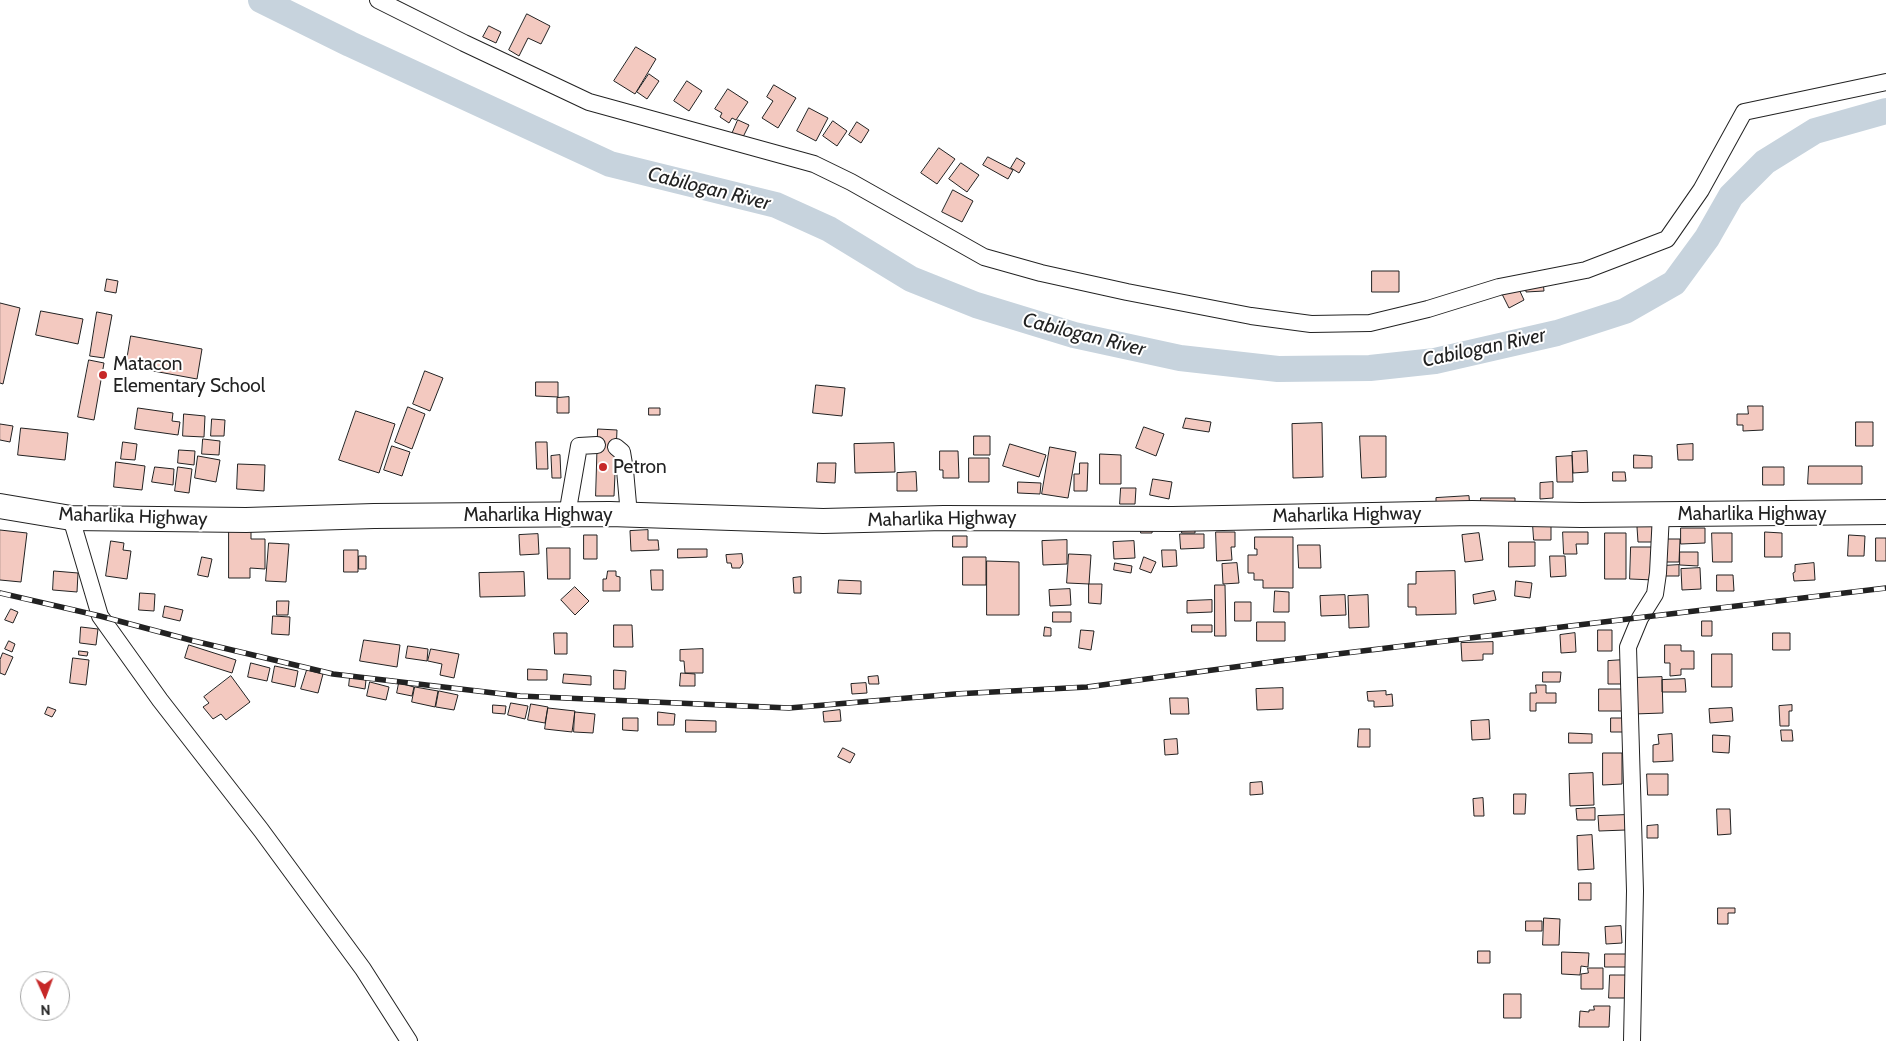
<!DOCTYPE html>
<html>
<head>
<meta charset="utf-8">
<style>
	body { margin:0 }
	#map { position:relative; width:1886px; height:1041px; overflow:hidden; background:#fff; font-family:Cabin,sans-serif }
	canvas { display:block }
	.north { position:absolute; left:20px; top:971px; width:50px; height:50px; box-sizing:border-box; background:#fff; border:1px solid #a7a7a7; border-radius:50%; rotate:178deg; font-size:14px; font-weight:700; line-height:20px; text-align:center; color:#222 }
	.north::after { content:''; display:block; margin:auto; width:18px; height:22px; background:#c62828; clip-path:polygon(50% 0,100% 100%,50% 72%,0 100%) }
</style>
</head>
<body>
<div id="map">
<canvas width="1886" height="1041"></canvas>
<div class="north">N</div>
</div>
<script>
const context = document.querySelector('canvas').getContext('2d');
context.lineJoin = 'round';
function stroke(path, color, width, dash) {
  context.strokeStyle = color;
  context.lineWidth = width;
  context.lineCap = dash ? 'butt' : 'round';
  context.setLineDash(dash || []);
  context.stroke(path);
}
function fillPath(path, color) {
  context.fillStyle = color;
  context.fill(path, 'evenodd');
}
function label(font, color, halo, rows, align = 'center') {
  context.font = font + ' Cabin,sans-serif';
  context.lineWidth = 4;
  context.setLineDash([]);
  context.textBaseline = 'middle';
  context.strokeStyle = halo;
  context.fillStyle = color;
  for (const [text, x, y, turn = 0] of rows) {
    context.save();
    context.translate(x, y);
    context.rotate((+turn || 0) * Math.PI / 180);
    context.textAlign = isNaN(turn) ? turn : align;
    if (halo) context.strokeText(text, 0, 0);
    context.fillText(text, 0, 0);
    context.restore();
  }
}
const river = new Path2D(`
	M261,0L350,44L610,164L776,205L829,229L911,279L976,305L1074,335L1180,358L1278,369L1370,368L1435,361L1557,333L1625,311L1674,283L1707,238L1731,196L1765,162L1815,131L1886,111`);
const building = new Path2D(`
	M527,14L550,26L541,44L528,38L519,56L509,50Z
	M489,26L501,32L496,43L483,37Z
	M636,47L656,59L635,94L614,81Z
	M649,74L659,81L647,99L637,92Z
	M687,81L702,91L689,111L674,101Z
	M774,85L796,98L778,128L762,118L773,101L767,97Z
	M728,89L748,102L736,120L732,118L729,123L720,117L722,113L715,109Z
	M809,108L828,118L816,141L797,131Z
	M738,120L749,125L742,139L732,134Z
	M833,121L847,131L837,146L823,136Z
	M857,122L869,130L861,143L849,135Z
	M939,148L955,159L937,184L921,173Z
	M988,157L1013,170L1008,179L983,165Z
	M1017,158L1025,163L1019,173L1011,168Z
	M961,163L979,175L967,192L949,179Z
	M953,190L973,201L962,222L942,212Z
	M1372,271H1399V292H1372Z
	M107,279L118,281L116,293L105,291Z
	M1543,281L1544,291L1526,292L1525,282Z
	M1518,287L1524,300L1509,308L1502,294Z
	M0,303L20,308L3,384L0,383Z
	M41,311L83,319L78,344L36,335Z
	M97,312L112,315L104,358L90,356Z
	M131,336L202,349L197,379L126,366Z
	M89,360L104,363L94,420L78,417Z
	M425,371L443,378L430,411L413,404Z
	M536,382H558V397L536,396Z
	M816,385L845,388L842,416L813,413Z
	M569,397V413H557V398Z
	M1748,406H1763V430L1743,431V425H1737V414H1748Z
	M408,407L425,414L412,449L395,442Z
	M138,408L173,413L172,421L180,422L178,435L135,429Z
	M649,408H660V415H649Z
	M356,411L395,424L379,473L339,460Z
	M184,414L205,416L204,437L183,436Z
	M1186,418L1211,422L1209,432L1183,428Z
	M212,419L225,420L224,436H211Z
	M1856,422H1873V446H1856Z
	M1322,423L1323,477L1293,478L1292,424Z
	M0,424L13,426L10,442L0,440Z
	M1144,427L1164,434L1156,456L1136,448Z
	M21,428L68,433L65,460L18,455Z
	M598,429L617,430L614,496H596Z
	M974,436H990V455H974Z
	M1360,436H1386V477L1362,478Z
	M203,439L220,441L219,455L202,454Z
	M123,442L137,444L135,460L121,459Z
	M536,442H547L548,469H537Z
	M894,443L895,472L855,473L854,444Z
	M1010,444L1046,455L1039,477L1003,466Z
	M1693,444V460H1678L1677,445Z
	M392,446L410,452L402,476L384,470Z
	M1050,447L1076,452L1068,498L1042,494Z
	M179,450L195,451L194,465L178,463Z
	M940,451H958L959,478H943V470H940Z
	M1587,451L1588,472L1573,473L1572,452Z
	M1100,454L1121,455V484H1100Z
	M560,455L561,478H552L551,456Z
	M1634,455L1652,456V468H1634Z
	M198,456L220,460L216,482L195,478Z
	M1572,456L1573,482H1557L1556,457Z
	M969,458H989V482H969Z
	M116,462L145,466L142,490L114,487Z
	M818,463H836L835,483L817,482Z
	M1080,463H1088L1087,491H1074V474H1079Z
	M238,464L265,465L264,491L237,489Z
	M1809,466H1862V484H1808Z
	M155,467L174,469L173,485L152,482Z
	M178,467L192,469L189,493L175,491Z
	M1763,467H1784V485H1763Z
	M916,472L917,491H897V473Z
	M1613,472H1625L1626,481H1613Z
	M1153,479L1172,482L1169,499L1150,495Z
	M1018,482L1041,483L1040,494L1018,493Z
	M1553,482V498L1540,499V483Z
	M1121,488H1136L1135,504H1120Z
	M1469,496L1470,509L1436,511V498Z
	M1481,498H1515V510H1481Z
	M1182,525H1195V533H1182Z
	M1533,525H1551V540H1534Z
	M1656,526L1657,542H1638L1637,527Z
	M1141,527H1153L1152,533H1141Z
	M1681,528H1705V543L1681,544Z
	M0,530L27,533L21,582L0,580Z
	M648,530V540H658L659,550L631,551L630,531Z
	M229,531H251V539H265V569L250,568V578H229Z
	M1216,532H1235V547H1231L1232,560L1217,561Z
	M1563,532H1588V544H1576L1577,554H1564Z
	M1765,532L1782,533V557H1765Z
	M1479,533L1483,560L1465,562L1462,535Z
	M1605,533H1626V579H1605Z
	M1712,533H1732V562H1713Z
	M538,534L539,554L520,555L519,535Z
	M1180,534H1204V548L1181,549Z
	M584,535H597V559H584Z
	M1849,535L1865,536L1864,556H1848Z
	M953,536H967V547H953Z
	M1255,537H1293V588H1263V580H1254V573H1248V555H1257V549H1255Z
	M1876,538H1886V561H1876Z
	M1663,539H1680L1679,562H1662Z
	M1067,540V564L1043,565L1042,541Z
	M111,541L124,543L123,550L131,551L127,579L106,576Z
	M1134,541L1135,558L1114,559L1113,542Z
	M1509,542H1535V566L1509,567Z
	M269,543L289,544L286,582L266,581Z
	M1298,545H1320L1321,568H1299Z
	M1631,547H1655L1654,580L1630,579Z
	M547,548H570V579H548Z
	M678,549H707V557L678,558Z
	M344,550H358V572H344Z
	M1162,550H1176L1177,566L1163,567Z
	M1680,552H1698V566L1680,565Z
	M742,554L743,563L740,568H732L731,563H727L726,555Z
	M1069,554L1091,555L1089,584L1067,583Z
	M359,556H366V569H359Z
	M1550,556H1565L1566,576L1551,577Z
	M202,557L212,559L208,577L198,575Z
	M963,557H986V585H963Z
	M1144,557L1156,562L1151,573L1140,569Z
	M987,561L1019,562V615H987Z
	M1115,563L1132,566L1131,573L1114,570Z
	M1237,563L1239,583L1223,584L1222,564Z
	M1814,563L1815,580L1794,581L1793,573L1795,572V565Z
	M1679,565V576H1662V566Z
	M1700,568L1701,589L1682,590L1681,569Z
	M651,570H663V590H652Z
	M54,571L78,573L77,592L53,590Z
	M608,571H616V576L620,577V591H603V579H606Z
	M1455,571L1456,614L1416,615V607H1408V584H1416V572Z
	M524,572L525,596L480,597L479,573Z
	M1717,575H1733L1734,591H1717Z
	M801,577V593H794L793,578Z
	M839,580L861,581V594L838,593Z
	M1516,581L1532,583L1530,598L1515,596Z
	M1089,584H1102L1101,604L1089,603Z
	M1215,585H1225L1226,636H1215Z
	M575,587L589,601L575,615L561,600Z
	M1070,589L1071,605L1050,606L1049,590Z
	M1275,591L1289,592V612H1274Z
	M1494,591L1496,600L1474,604L1473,595Z
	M140,593L155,594L154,611L139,610Z
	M1345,595L1346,615L1321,616L1320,596Z
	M1368,595L1369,627L1349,628L1348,596Z
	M1212,600V612L1187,613V601Z
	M277,601H289L288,615H277Z
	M1235,602H1251V621H1235Z
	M165,606L183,610L180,621L163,617Z
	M11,609L18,612L13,623L5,620Z
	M1053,612H1071V622H1053Z
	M273,616L290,617L289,635L272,634Z
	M1702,621H1712V636H1702Z
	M1257,622H1285V641H1257Z
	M614,625H632L633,647H614Z
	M1192,625H1212V632H1192Z
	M81,627L98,629L96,645L80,643Z
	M1045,627L1051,628V636H1044Z
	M1081,630L1094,631L1091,650L1079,648Z
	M1598,630H1612V651H1598Z
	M554,633H567V654H555Z
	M1575,633L1576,652L1561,653L1560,635Z
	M1773,633H1790V650H1773Z
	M364,640L400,645L397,667L360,661Z
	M9,641L15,644L12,652L5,649Z
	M1493,642V654H1483V660L1462,661L1461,643Z
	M189,645L236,660L232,673L185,658Z
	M1665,645H1681V651H1694V669H1681V675L1670,676V663H1665Z
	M408,646L428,649L427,661L406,658Z
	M431,649L459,654L454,678L440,675L442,664L428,661Z
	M703,649V673H685L684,661H680V650Z
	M79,651L88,652L87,656L79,655Z
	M3,653L13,657L5,675L0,673V660Z
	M1712,654H1732V687H1712Z
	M73,658L89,660L86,685L70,683Z
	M1624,660L1625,684H1608V661Z
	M251,663L270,668L267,681L248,677Z
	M275,666L298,671L295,687L272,682Z
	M528,669L547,670V680H528Z
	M307,670L323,674L318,693L301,689Z
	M614,670L626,671L625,689H614Z
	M1543,672H1561L1560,682H1543Z
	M681,673L695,674V686H680Z
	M564,674L591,676V685L563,683Z
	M231,676L250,702L226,720L221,714L213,719L203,707L209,703L204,697Z
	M878,676L879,684H869L868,677Z
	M350,677L366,680L365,689L349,686Z
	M1662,677L1663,713L1634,714L1633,678Z
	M1685,679L1686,692H1662V680Z
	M370,682L389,687L386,700L367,696Z
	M399,683L414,687L412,696L397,693Z
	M866,683L867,693L852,694L851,684Z
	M1536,685H1546V693H1556V703H1536V711H1530V693H1536Z
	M415,687L438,691L435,707L412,702Z
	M1283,688V709L1257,710L1256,689Z
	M1599,689H1623L1624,711H1599Z
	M439,691L458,695L454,710L436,707Z
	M1386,691V695L1392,694L1393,706L1374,707V701H1368L1367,692Z
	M1170,698H1188L1189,714H1171Z
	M511,703L528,706L525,719L508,715Z
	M531,704L548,707L545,723L528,720Z
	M493,705L506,706L505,714L493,713Z
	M1792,705V711H1789V726H1780L1779,706Z
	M48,707L56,710L52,717L45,714Z
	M548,708L575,711L572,732L545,729Z
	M1732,708L1733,721L1710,723L1709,709Z
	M840,710L841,721L824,722L823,712Z
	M575,712L595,714L593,733L574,732Z
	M658,712L675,714L674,725H658Z
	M623,718H638V731L623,730Z
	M1611,718H1625V732H1611Z
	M686,720L716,721V732H686Z
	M1489,720L1490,739L1472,740L1471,721Z
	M1359,729H1370V747H1358Z
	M1781,730H1792L1793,741H1782Z
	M1569,733L1592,734V743H1569Z
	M1672,734L1673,761L1653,762V745L1659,744L1658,735Z
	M1713,735L1730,736L1729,753L1713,752Z
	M1177,739L1178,754L1165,755L1164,740Z
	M843,748L855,754L850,763L838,757Z
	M1603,753H1622V784L1603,785Z
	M1593,773L1594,805L1570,806L1569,774Z
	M1647,774H1668V795H1648Z
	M1262,782L1263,794L1250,795V783Z
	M1514,794H1526L1525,814H1514Z
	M1483,798L1484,816H1474L1473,799Z
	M1595,808V820H1577L1576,809Z
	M1717,809H1730L1731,834L1718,835Z
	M1626,815V830L1599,831L1598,816Z
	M1658,825V838H1647V826Z
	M1592,835L1594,869L1578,870L1577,836Z
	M1579,883H1591V900H1579Z
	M1718,908H1735V913H1728V924H1718Z
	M1544,918L1560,919L1559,945H1543Z
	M1526,921H1542V931H1526Z
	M1621,926L1622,943L1606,944L1605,927Z
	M1478,951H1490V963H1478Z
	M1562,952L1589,953L1588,967L1581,966L1580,975L1562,974Z
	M1605,954H1627V967H1605Z
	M1588,968H1603V989H1581V974L1588,973Z
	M1610,975H1626L1625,998H1609Z
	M1504,994H1521V1018H1504Z
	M1594,1006H1610L1609,1027H1579L1580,1011L1589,1012V1010H1594Z`);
const minor = new Path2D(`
	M378,0L464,43L589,102L814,164L851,182L984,257L1041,273L1127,292L1251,316L1311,324L1370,323L1428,309L1499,287L1586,270L1667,239L1701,190L1744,112L1886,82
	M616,447L622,452L625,470L629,515
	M567,515L579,446L597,445
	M71,518L100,616L160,700L261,830L363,969L409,1041
	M1632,1041L1635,891L1628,647L1640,618L1655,594L1658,573L1661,514`);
const highway = new Path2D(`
	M0,506L71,518L246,520L374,516L610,514L823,521L944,518L1173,519L1472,513L1581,515L1886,512`);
const rail = new Path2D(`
	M0,593L100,616L194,641L333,674L520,696L789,708L955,694L1087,687L1279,661L1886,588`);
const markers = [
	[103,375,5,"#c62828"],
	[603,467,5,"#c62828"]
];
const poiNames = [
	["Matacon",113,364],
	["Elementary School",113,386],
	["Petron",613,467]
];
const streetNames = [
	["Maharlika Highway",1752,514],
	["Maharlika Highway",538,515],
	["Maharlika Highway",1347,515,-1],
	["Maharlika Highway",133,517,2],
	["Maharlika Highway",942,519,-1]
];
const waterNames = [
	["Cabilogan River",709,189,14],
	["Cabilogan River",1084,335,14],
	["Cabilogan River",1484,348,-12]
];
stroke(river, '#c7d3dd', 26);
fillPath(building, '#f3c9c0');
stroke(building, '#222', 1);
stroke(minor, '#222', 18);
stroke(highway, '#222', 26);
stroke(minor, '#fff', 16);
stroke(highway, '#fff', 24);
stroke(rail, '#222', 5.5);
stroke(rail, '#fff', 4, [11]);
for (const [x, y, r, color] of markers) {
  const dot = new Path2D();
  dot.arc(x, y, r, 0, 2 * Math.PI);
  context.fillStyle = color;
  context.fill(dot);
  stroke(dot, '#fff', 2);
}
label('19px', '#222', '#fff', poiNames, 'left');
label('19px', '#222', '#fff', streetNames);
label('italic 20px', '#222', '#fff', waterNames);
</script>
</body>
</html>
